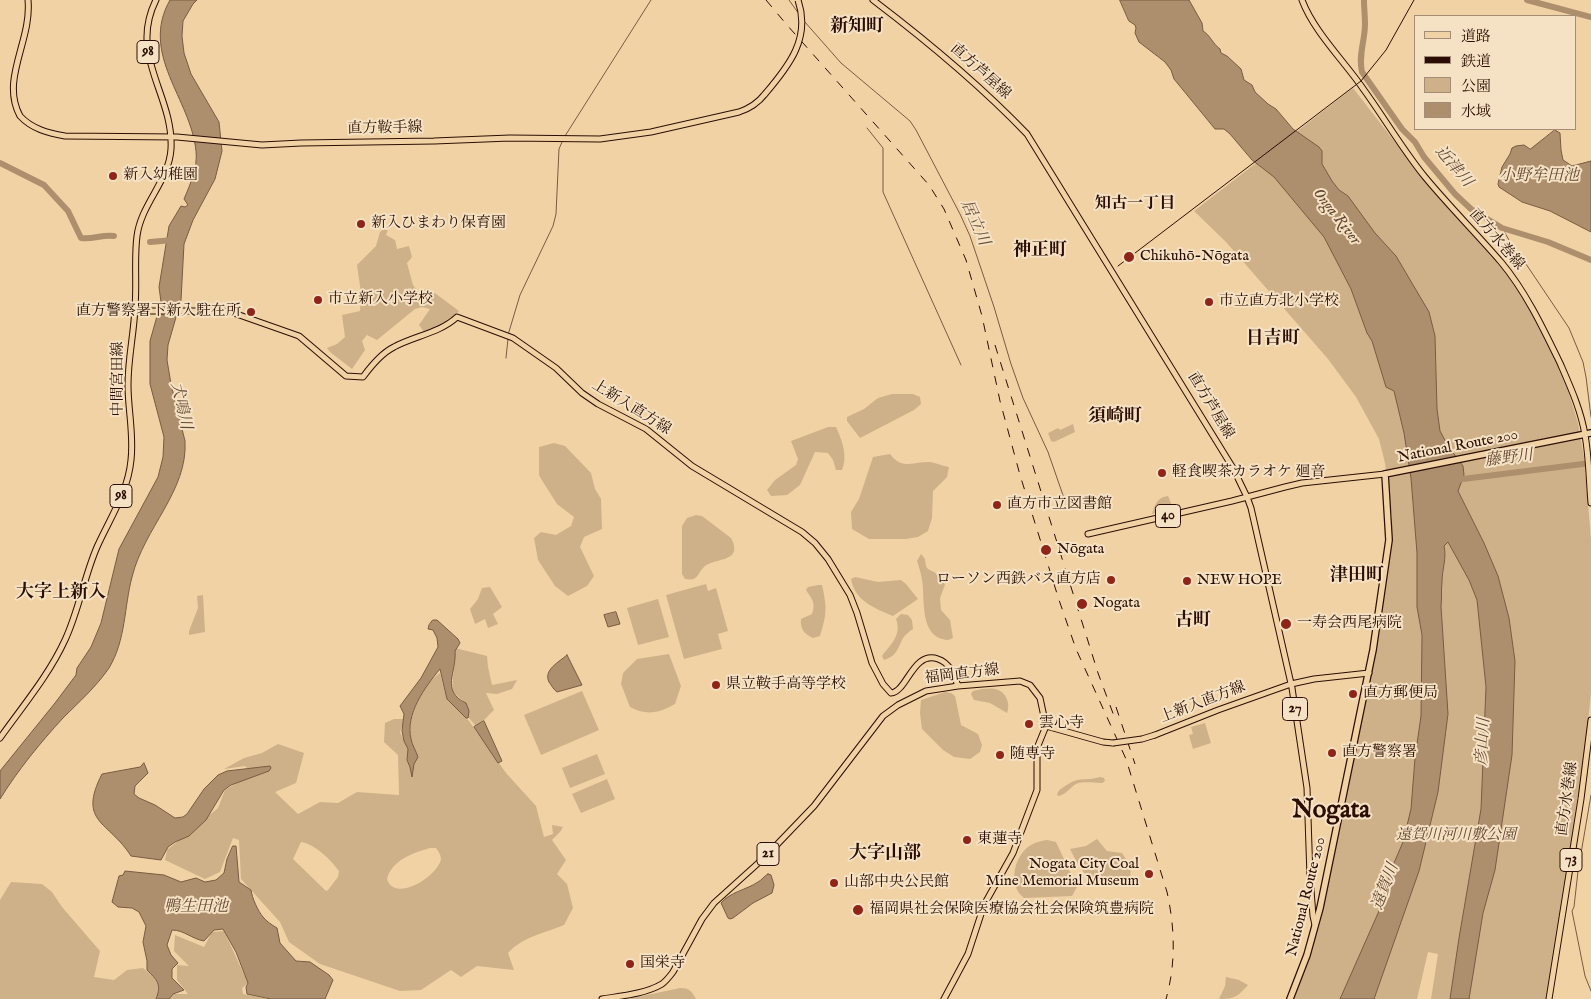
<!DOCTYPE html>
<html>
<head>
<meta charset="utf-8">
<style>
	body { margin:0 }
	#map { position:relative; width:1591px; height:999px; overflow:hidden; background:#f0d2a5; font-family:"IM FELL English","Noto Serif JP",serif }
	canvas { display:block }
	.legend { position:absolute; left:1414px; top:15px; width:162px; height:115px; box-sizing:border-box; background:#f5e2c4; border:1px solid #a48d76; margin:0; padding:6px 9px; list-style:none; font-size:15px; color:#2b0e01 }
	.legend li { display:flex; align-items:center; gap:10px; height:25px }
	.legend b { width:25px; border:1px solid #a48d76 }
</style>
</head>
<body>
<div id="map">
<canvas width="1591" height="999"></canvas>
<ul class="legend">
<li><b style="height:6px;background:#f0d2a5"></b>道路</li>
<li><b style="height:6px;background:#2b0e01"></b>鉄道</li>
<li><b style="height:14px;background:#cfb189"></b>公園</li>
<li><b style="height:14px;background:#ad8f6d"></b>水域</li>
</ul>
</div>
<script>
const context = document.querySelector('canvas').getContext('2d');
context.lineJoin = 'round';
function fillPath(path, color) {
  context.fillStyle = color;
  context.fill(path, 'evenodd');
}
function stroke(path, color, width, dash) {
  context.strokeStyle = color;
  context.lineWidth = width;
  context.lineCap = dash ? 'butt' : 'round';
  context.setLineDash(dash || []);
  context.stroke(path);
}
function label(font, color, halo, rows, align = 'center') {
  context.font = font + ' "IM FELL English","Noto Serif JP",serif';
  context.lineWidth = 4;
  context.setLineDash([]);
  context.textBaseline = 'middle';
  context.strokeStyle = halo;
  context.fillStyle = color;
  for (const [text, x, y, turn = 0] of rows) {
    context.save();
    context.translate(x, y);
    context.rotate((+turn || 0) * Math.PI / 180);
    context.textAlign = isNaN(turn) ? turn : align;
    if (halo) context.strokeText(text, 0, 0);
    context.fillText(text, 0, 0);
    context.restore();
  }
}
const green = new Path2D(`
	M1353,88L1423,178L1500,266L1518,289L1542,329L1567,387L1578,423L1584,457L1591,539V693L1585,753L1548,999H1431L1438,954L1428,952L1417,999H1294L1322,914L1368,693L1391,545L1392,517L1385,463L1379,439L1356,397L1328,359L1287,312L1226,242L1194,211Z
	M390,224L386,235L395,240L397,249L409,246L412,257L407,263L413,285L418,292L428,288L459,311L448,322L424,332L419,325L430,309L422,307L415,309L377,340L367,335L362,341L365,350L352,369L330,352L327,348L337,344L345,337L342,315L360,311L361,293L357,265L376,246L380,232Z
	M913,394L920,397L921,404L914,410L860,438L847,421V417L864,409L878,398L892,394Z
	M1073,424L1075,432L1054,442L1051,441L1048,433L1058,428L1060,430Z
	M828,427H836C842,440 848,456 842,470H836L833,460L828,453L815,452L800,485L787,495L771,496L767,490L775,480L796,465L798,459L791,441Z
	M554,443L565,446L591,473L595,489L601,499L602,529L584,537L580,547L594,576L587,586L568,596L555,586L538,560L534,538L541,532L556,535L571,526L574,517L557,504L543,482L539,475V447Z
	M890,454C903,471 913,461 930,462C936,463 943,466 949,467L947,477L933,491L932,518L928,531L918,537L906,539H869L852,529L851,512L859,499L873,457Z
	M1168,496L1173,508L1152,514C1155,505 1157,497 1168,496Z
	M696,515L702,516L731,538C744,563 715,557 704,567C696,575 699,581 685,579L682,574V526L687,518Z
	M921,554L925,559C926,572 929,568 937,574C941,577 943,582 945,585L940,598L941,610L950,620L953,638C948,641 945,640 939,638C920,629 925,597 922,580C921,573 919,567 917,561Z
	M855,577L878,582L901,580L906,584L918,599L893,616C874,608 855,601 851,579Z
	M706,584L708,591L716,588L728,631L718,634L722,649L684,659L666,595Z
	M818,585H822C827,607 827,614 820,636L813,638C804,634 800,629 801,619L812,614C816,603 812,599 806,590L808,587Z
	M490,587L502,607L493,614L498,624L488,628L485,619L475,624L470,609L478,599L482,588Z
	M203,595L205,632L189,635V631L198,608L197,596Z
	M658,599L669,637L638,645L627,608Z
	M901,614L908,615L912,620L913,629C909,632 906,634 903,638C898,648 897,656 884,660L882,656C891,644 902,635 896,619Z
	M455,648L487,656L488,667L492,685L517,680L512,689L497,694L486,693L494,710L477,727L467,716L466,703L452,692Z
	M669,654L681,686L675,704C659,713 647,716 630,707L621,684L623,673L637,659Z
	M440,673L447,699L469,721L506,773L536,806L544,837L553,834L552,825L563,827L560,832L552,840L566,860L557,874L567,884L573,908L564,925C545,933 522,937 508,953L514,970L477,966L461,977L451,970L421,990L400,991L320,964L289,942L280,922L241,879L239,840L233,838L220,872L205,879L165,860L167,850L218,808L225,790L253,773L245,766L224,769L244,758L262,753L278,744L304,753L296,783L275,792L298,814L320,802L338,803L357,792L399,795L398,755L384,742L385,723L394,719H405L400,732L408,749C410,741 409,737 410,729C411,709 424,684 440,673ZM301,842C315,844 331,860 339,871L338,877L328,890L326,891L293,859ZM430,848H436C438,851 441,855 441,859C439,875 395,904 387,879C392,860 413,853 430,848Z
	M982,689C986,689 991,688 995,689C1006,691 1011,704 1007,713L990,703L974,700L971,694L973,691Z
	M582,691L599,730L541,755L524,715Z
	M945,692L951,693L955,696L961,725L978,734L982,745L980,752L970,759L954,757L943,750L922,729L920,713L921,700Z
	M1205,723L1211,743L1193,749L1189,735L1193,734L1191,727Z
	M597,754L605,774L570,788L562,768Z
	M1100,777L1104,778L1105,781L1102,783C1094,783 1083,781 1076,784C1070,788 1066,794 1059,796L1057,795C1058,790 1061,789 1065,786C1081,775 1084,782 1100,777Z
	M607,779L615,799L581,813L572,794Z
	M1097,839L1107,851L1122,853C1127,861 1134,869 1129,879C1097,897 1083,875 1070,849L1086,846Z
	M1047,840L1056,842L1077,887L1072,896L1024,898C1007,885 1014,855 1031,845C1036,842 1041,841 1047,840Z
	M11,882L42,884L52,892L62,907L100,951L94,977L114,980L127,970L143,968C155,978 163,982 156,999H0V900Z
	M224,931L248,983L242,988L243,994L268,999H169L173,994H188L177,980V965L189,966L174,951L175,935L204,947L212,932Z
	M1226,977L1239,980L1248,985C1237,997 1235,999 1219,999L1225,986Z
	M680,988C689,988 692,991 696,999H628Z`);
const water = new Path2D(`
	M170,0H197L193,4L183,21L182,36L184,53L191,74L219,122L222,151L215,179L193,220L184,244L181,300L168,345L167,360L171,384L185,441C188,491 144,528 132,577C124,607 126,640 109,668C96,687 79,702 63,718C40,743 18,770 0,799V771L55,703L76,675L77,668L91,647L101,623L119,549L158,477L163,457L164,437L150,384V341L161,302L159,287L169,226L181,206L185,207L188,205L184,199C190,185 198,167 196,151C191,99 139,54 170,0Z
	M1120,0H1189L1202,23L1203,31C1210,35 1213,44 1220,49L1221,53L1227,56L1241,69L1244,80L1252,85L1255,92L1268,104L1276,109L1293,129L1319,147L1322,151V164L1332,181L1339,190L1348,196L1375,233L1396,256L1429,312L1435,336L1437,409L1440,431L1448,446L1463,466L1464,475L1458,491L1484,543L1498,576L1509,618L1515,661L1512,755L1495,870L1483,913L1469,999H1450L1459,938L1481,809L1486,687L1477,600L1469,580L1448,542L1444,546C1447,558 1442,569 1442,582C1441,590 1442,598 1441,606L1448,714L1438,792L1419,871L1374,999H1340L1383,902L1391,870L1403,842L1411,809L1415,758L1421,716L1422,635L1417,607V553L1411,478L1404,433L1394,391L1386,387L1372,341L1367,333L1351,289L1324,237L1274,177L1252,160L1230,134L1224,129H1215L1174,79L1171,70L1165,62L1139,42L1135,33L1136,28L1135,25L1129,21Z
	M1555,130L1560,133L1561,150L1563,160L1572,166L1591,161V232L1550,211L1522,202L1499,187L1498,184L1502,167L1510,154L1512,148L1516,146L1524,145L1530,149Z
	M616,612L620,624L608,627L604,615Z
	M433,620H437L458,639L460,643L455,651C457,672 440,691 466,703L469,711L468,718H466L447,699L440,669C425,687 405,714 411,739C412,745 416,751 418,757L414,764L412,777L410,767L407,760L408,749L404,741L402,731L404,714L400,706L421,678L438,647L437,638L433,630L428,629L429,625Z
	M567,655L582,685L557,692C553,689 552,686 549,682C543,670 559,662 567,655Z
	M484,721L502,761L498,763L474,727Z
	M144,763L148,773L135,786L134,794L139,798L155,805L175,818L183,817L187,814L204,789L218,775L227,771L270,766L271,768L269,771L231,785L224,790L206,820L189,836L175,842L168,847L161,860L131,856C109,821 77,823 102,774L140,767Z
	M233,846H236L239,882L251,890C252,898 258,911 263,917C266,921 272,925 277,928L280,943L296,961L310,962L329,975L333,980L325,999H271L247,994L246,987L248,983L236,952L223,929L214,930L204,941C192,939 184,930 172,930L167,945L171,955L178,963L172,969V978L184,990L173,994L169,999H156C162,984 157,980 147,970V961L143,942L146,926L139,912L132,908L118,907L112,902L119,876L123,875L125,871L164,875L181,882L196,878L205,882L216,880L224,873L227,859Z
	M768,874L771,875L774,885L772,893L753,903L733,918L730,919L728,918L721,903C730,892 746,890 758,882C762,880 764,876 768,874Z`);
const stream = new Path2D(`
	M789,0L799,14
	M804,21L841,63L910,121L916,130L960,214L970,236L994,307L1011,364L1023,398L1048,452L1065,501
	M867,128L883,148V192L961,365
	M565,136L651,0
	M1502,228L1516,252L1526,264L1569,328L1583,362L1586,377L1591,417
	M508,335L520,295L553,226L556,214L559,149L562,142
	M506,358L508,339
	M1591,795L1578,871L1574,907L1572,911L1585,976L1591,991`);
const river = new Path2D(`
	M1364,0C1364,8 1365,16 1365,24C1365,41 1358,55 1362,72L1402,129L1415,142L1424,157L1455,194L1471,209L1502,228L1548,242L1591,260
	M1527,0L1591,17
	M0,163L44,185L68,211L81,238C92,240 103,234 114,236
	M150,242L173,240
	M1455,480L1591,463`);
const major = new Path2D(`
	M28,0C32,41 0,79 20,116C32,129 48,133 65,136L177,137L262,145L301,143L434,141L510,138L600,139L651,132L739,112C751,108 758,103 765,94
	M873,0C927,41 980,85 1027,134L1233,468L1247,497L1251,508L1292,688L1307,788L1310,877L1313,916L1315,925
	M1302,0C1314,32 1345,62 1364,90C1385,119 1403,150 1425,177C1449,206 1476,233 1501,262C1526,292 1543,328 1560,363C1570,386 1581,410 1585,435C1589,457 1589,480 1591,503
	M135,311H228L299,336L346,376L363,377C371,366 382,353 394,347C414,336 440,333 457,317L513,338L556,368L582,393L598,404L646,429L692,466L802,532L815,543L828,559L850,595L857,613L872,663L883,684L891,693C907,692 913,650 938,659C950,663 954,675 958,686
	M1088,534L1232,501L1285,487L1302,483L1385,474
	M1046,726L1103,742L1113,743
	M1155,735L1218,710L1291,684L1314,679L1369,673
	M0,738C22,707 49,675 65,640C79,610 84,577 97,547C110,518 128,492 131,460C134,435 128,410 128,385C128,357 134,334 135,307C137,283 134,259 137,236C141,204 169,181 171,149C174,95 128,56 156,0
	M602,999C621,996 645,994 662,984C666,981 670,976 673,972L702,919L714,903L765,857L814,806L883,716L898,705L926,691L958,686L1020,681L1030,685L1040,698L1046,726L1037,748V790L1013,853L984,905L968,954L944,999
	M1549,999L1581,799L1591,720`);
const highway = new Path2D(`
	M1290,999L1307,955L1320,908L1373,650L1389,540L1385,474L1591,433`);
const tram = new Path2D(`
	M1118,266L1361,81L1386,50L1414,0`);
const rail = new Path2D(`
	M766,0L787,25L929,185L944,209L966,260L982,316L1000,401L1020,475L1059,600L1076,649L1126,759L1167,892C1175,928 1176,964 1166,999
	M995,345L1098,673L1114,716
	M1116,707L1135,764`);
const majorBridge = new Path2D(`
	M765,94C789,66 811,38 798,0
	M1113,743L1142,739L1155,735`);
const markers = [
	[113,176,5,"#8f2418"],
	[361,224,5,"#8f2418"],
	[1129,257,6,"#8f2418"],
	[318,300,5,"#8f2418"],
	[1209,302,5,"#8f2418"],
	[251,312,5,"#8f2418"],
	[1162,473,5,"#8f2418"],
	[997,505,5,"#8f2418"],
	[1046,550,6,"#8f2418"],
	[1111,580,5,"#8f2418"],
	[1187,581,5,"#8f2418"],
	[1082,604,6,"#8f2418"],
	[1286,624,6,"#8f2418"],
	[716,685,5,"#8f2418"],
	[1353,694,5,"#8f2418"],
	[1029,724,5,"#8f2418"],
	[1332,753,5,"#8f2418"],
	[1000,755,5,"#8f2418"],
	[967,840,5,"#8f2418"],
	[1149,874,5,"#8f2418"],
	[834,883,5,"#8f2418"],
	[858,910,6,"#8f2418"],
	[630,964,5,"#8f2418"]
];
const shields = [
	[148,52,22],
	[121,496,22],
	[1168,516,25],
	[1295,709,25],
	[768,854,22],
	[1571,860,22]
];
const shieldNames = [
	["98",148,52],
	["98",121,496],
	["40",1168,516],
	["27",1295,709],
	["21",768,854],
	["73",1571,860]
];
const streetNames = [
	["直方芦屋線",980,72,42],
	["直方鞍手線",385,129,-1],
	["直方水巻線",1496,240,49],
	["中間宮田線",119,379,-90],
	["直方芦屋線",1210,406,59],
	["上新入直方線",631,408,32],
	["National Route 200",1458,447,-11],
	["福岡直方線",962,675,-7],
	["上新入直方線",1203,703,-21],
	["直方水巻線",1568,799,-82],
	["National Route 200",1307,897,-76]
];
const poiNames = [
	["新入幼稚園",123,176],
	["新入ひまわり保育園",371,224],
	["Chikuhō-Nōgata",1140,257],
	["市立新入小学校",328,300],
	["市立直方北小学校",1219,302],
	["直方警察署下新入駐在所",241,312,"right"],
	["軽食喫茶カラオケ 廻音",1172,473],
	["直方市立図書館",1007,505],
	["Nōgata",1057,550],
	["ローソン西鉄バス直方店",1101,580,"right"],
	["NEW HOPE",1197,581],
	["Nogata",1093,604],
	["一寿会西尾病院",1297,624],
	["県立鞍手高等学校",726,685],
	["直方郵便局",1363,694],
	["雲心寺",1039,724],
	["直方警察署",1342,753],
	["随専寺",1010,755],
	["東蓮寺",977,840],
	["Nogata City Coal",1139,865,"right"],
	["Mine Memorial Museum",1139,882,"right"],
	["山部中央公民館",844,883],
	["福岡県社会保険医療協会社会保険筑豊病院",869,910],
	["国栄寺",640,964]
];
const parkNames = [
	["遠賀川河川敷公園",1456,836]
];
const waterNames = [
	["近津川",1453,167,50],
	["小野牟田池",1539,177],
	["Onga River",1336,217,52],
	["居立川",974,223,66],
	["犬鳴川",180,406,77],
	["藤野川",1509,459,-7],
	["彦山川",1484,742,-87],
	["遠賀川",1386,887,-69],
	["鴨生田池",196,908]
];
const neighbourhoodNames = [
	["知古一丁目",1135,205]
];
const quarterNames = [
	["新知町",857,27],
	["神正町",1040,251],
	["日吉町",1273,339],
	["須崎町",1115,417],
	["津田町",1357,576],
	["大字上新入",61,593],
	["古町",1193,621],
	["大字山部",885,854]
];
const townNames = [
	["Nogata",1331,812]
];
fillPath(green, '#cfb189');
fillPath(water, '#ad8f6d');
stroke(water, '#795b42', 1);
stroke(stream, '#795b42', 1);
stroke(river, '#ad8f6d', 6);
stroke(major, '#2b0e01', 7);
stroke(highway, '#2b0e01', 8);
stroke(major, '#f0d2a5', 5);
stroke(highway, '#f0d2a5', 5.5);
stroke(tram, '#2b0e01', 1);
stroke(rail, '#2b0e01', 1, [9, 9]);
stroke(majorBridge, '#2b0e01', 7, []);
stroke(majorBridge, '#f0d2a5', 5);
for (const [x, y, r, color] of markers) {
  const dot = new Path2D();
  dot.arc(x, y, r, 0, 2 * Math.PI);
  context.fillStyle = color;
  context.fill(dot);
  stroke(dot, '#f5e2c4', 2);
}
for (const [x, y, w] of shields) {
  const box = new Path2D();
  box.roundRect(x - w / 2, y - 11.5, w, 23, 4);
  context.fillStyle = '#f5e2c4';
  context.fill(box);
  stroke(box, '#2b0e01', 1);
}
label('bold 14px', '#2b0e01', null, shieldNames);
label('15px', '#2b0e01', '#f5e2c4', streetNames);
label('15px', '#2b0e01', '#f5e2c4', poiNames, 'left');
label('italic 15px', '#644731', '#f5e2c4', parkNames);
label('italic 16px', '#664832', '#f5e2c4', waterNames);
label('bold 16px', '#2b0e01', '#f5e2c4', neighbourhoodNames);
label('bold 18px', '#2b0e01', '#f5e2c4', quarterNames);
label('bold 25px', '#2b0e01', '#f5e2c4', townNames);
</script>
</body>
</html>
